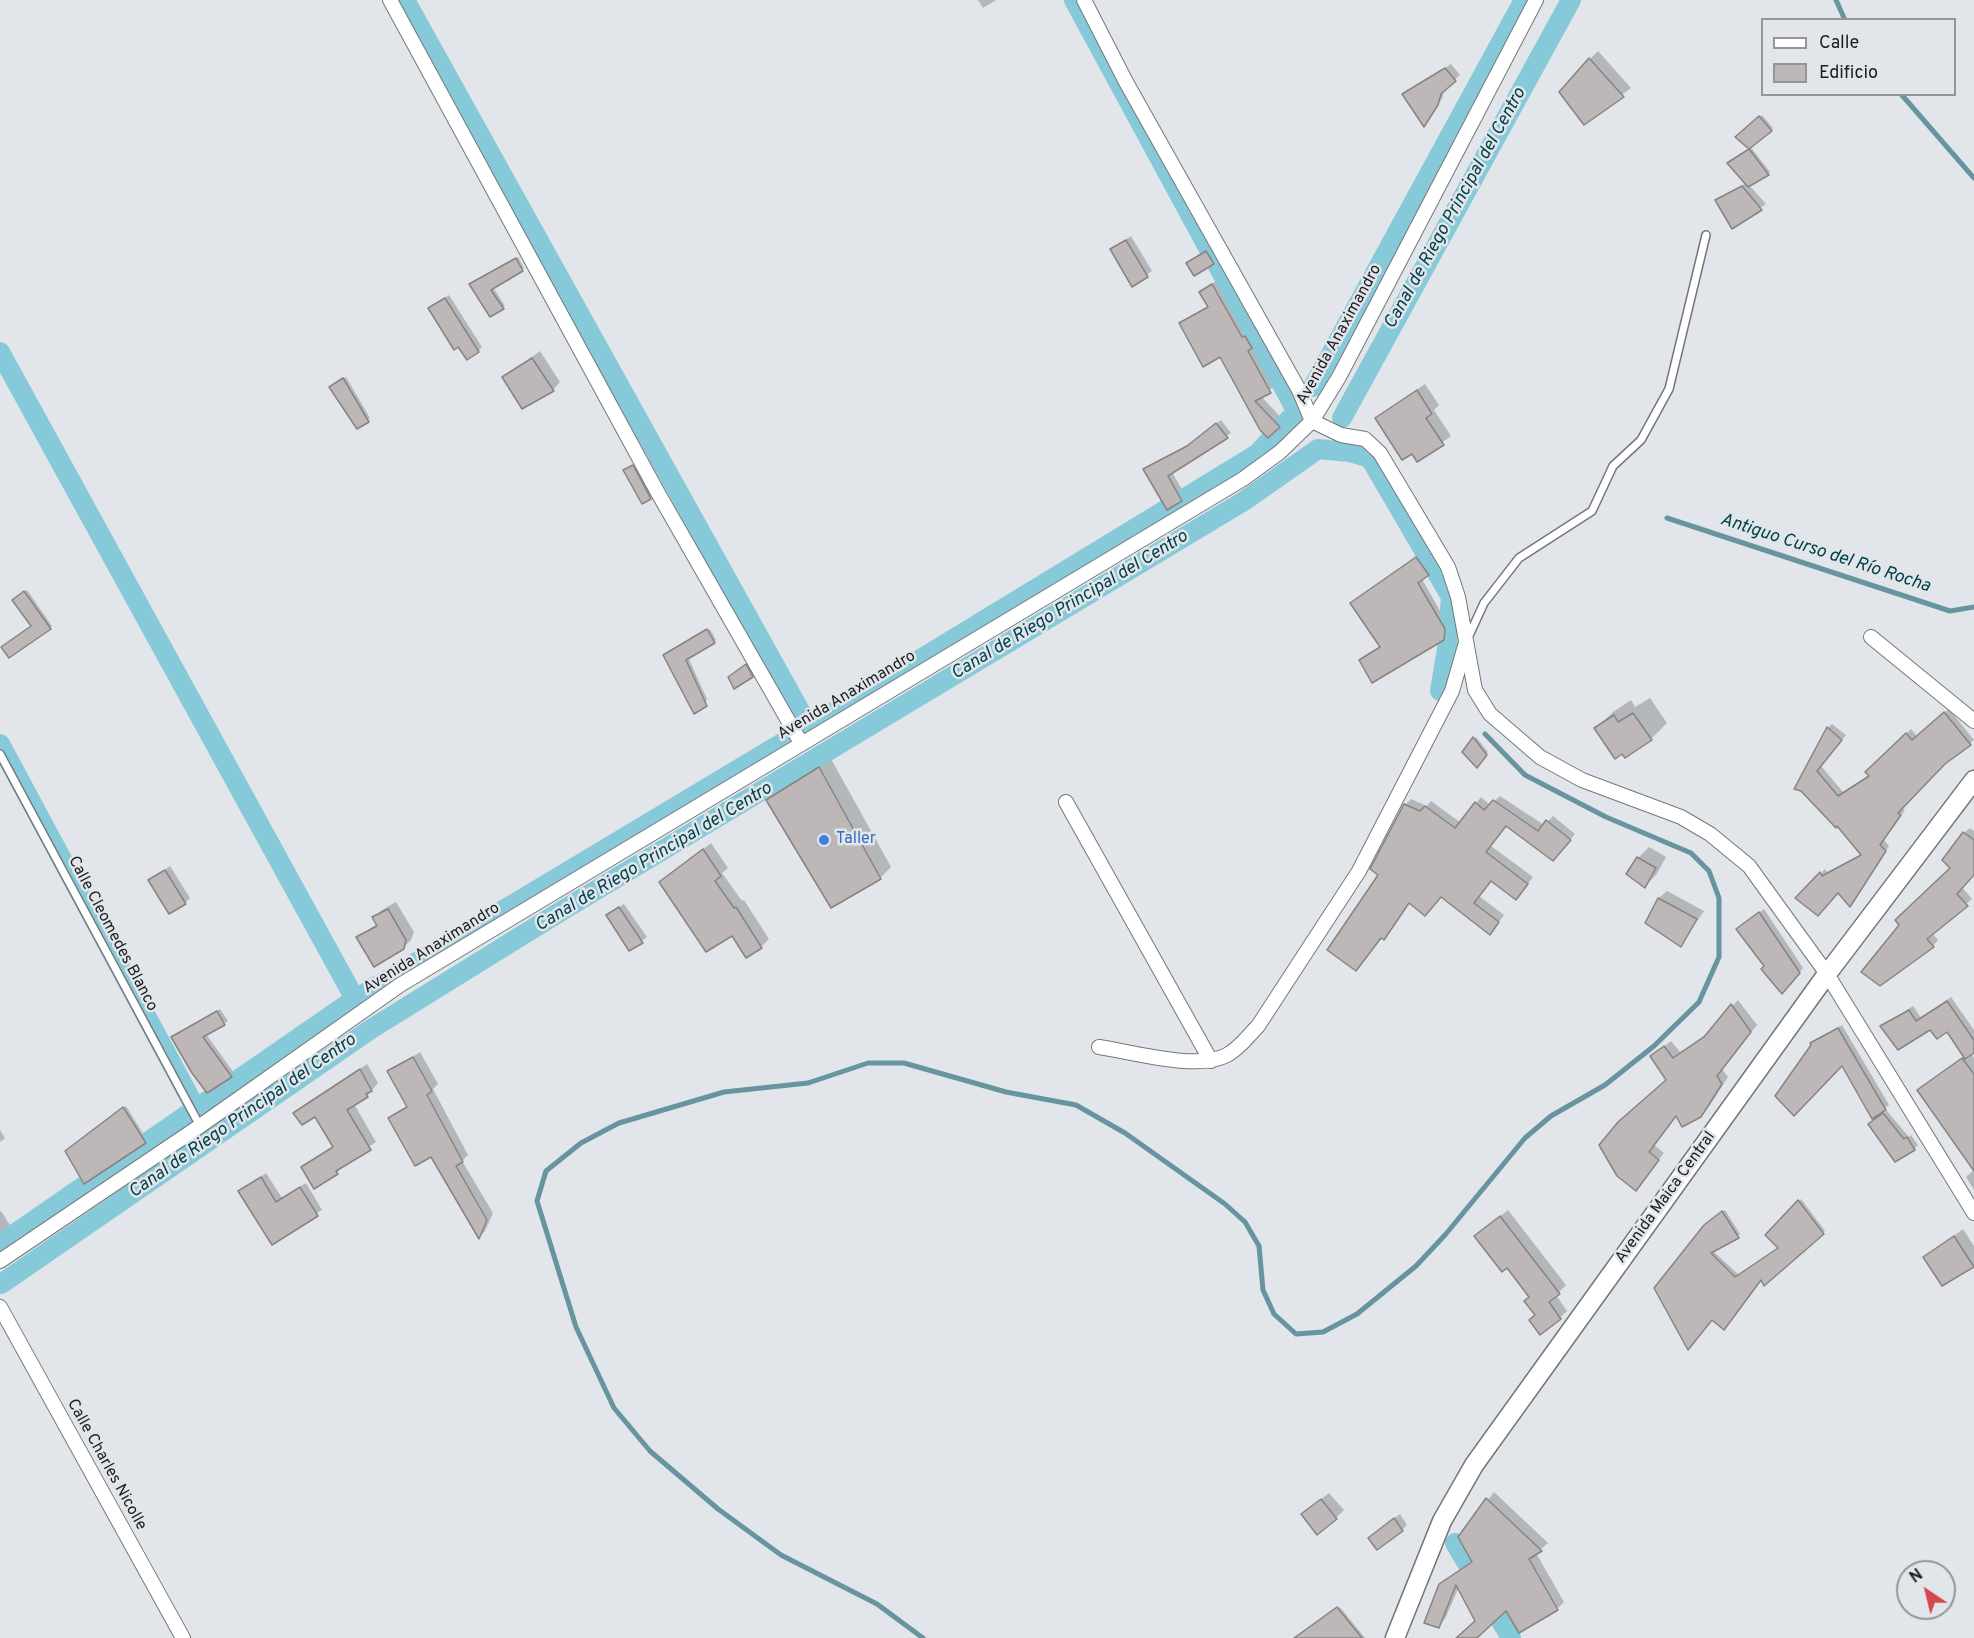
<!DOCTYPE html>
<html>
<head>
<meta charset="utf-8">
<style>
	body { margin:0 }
	#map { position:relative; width:1974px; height:1638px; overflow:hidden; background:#e2e5e9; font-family:Overpass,sans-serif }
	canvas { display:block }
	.legend { position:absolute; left:1761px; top:18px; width:195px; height:78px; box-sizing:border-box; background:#e2e5e9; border:2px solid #939598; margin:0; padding:8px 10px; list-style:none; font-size:18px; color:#1c1d1e }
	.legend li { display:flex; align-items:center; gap:12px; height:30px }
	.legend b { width:30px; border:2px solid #939598 }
	.north { position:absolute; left:1896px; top:1560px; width:60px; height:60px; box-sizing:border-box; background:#e2e5e9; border:2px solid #939598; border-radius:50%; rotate:325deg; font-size:16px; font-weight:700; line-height:24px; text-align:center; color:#1c1d1e }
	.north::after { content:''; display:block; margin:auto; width:21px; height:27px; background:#d6464d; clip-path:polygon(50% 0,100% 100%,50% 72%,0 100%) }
</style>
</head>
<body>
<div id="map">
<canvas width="1974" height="1638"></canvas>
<ul class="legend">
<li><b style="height:8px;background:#fff"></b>Calle</li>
<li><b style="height:16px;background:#bdb8b7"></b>Edificio</li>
</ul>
<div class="north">N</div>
</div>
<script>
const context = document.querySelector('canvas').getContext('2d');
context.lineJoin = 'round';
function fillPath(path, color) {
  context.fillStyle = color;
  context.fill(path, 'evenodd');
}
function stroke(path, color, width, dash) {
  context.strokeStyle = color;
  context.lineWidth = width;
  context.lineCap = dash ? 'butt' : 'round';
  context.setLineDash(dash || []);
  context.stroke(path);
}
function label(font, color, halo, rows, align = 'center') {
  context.font = font + ' Overpass,sans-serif';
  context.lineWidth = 5;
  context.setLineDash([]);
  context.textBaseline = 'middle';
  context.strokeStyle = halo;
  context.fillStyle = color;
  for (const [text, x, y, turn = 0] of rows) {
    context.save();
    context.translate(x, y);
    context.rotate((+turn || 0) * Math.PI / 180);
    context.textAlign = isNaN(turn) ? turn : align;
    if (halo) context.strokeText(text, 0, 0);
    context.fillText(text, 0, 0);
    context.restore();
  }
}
const shadow = new Path2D(`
	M978,0H996L983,8Z
	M1598,51L1631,88L1585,123L1590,59Z
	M1451,64L1460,75L1445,88L1442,99L1424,124L1404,95Z
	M1762,115L1773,128L1750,146L1770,172L1749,185L1766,204L1732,227L1717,200L1746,183L1731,161L1751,148L1737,137Z
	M1131,236L1152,271L1133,284L1112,249Z
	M1208,250L1215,261L1213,263L1190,261Z
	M518,257L524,268L493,287L505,306L503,308L473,282Z
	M1217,280L1248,333L1251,332L1256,342L1253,345L1275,386L1261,396L1284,421L1268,436L1221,355L1181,323L1209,306L1201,292Z
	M449,295L482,347L478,351L434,305Z
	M540,351L560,382L553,390L504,377Z
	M346,377L370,418L357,427L333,385Z
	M1425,384L1439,405L1434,410L1451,436L1418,460L1376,418Z
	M1221,420L1231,433L1172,472L1185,495L1181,500L1145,469L1193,442Z
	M635,464L652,496L650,498L627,468Z
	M1420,554L1432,570L1422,579L1448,625L1447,635L1443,639L1360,660L1381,646L1356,599Z
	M27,590L52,626L50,628L32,626L16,598Z
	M710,629L716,640L688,657L707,699L704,706L664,655Z
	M748,664L754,674L752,676L730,677Z
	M1650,698L1667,723L1651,739L1596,728L1613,712L1631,700L1635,707Z
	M1949,709L1974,740L1945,763L1902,808L1905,810L1883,839L1889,846L1854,901L1839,891L1797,898L1825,869L1827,872L1862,854L1838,825L1802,790L1828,728L1832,724L1846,735L1821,766L1843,792L1870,775L1867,772L1911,729L1917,736Z
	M1476,737L1488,752L1477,766L1464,752Z
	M830,757L891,867L880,878L768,801L778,790Z
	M1500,796L1544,825L1553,816L1575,834L1558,853L1507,825L1491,846L1533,877L1522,892L1491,879L1479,896L1504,915L1495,927L1441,895L1410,902L1384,938L1380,875L1405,805L1411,799L1427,806L1431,801L1461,823L1481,797L1490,805Z
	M1970,828L1974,831V873L1962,887L1972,899L1932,933L1938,940L1933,946L1880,984L1952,868L1964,833Z
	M711,843L728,868L722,873L742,901L744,900L769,939L761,947L733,933L661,883Z
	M1649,847L1666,857L1656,875L1645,886L1638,858Z
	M170,866L190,898L185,903L150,881Z
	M1667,891L1704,911L1681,945L1647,923L1659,898Z
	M396,902L414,932L411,940L403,948L358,937L378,923L374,917L382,910Z
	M624,904L647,937L630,949L613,911Z
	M1764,909L1803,968L1786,988L1766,966L1743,924Z
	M1951,997L1974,1030V1051L1971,1054L1974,1058V1149L1919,1090L1965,1056L1948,1030L1882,1027L1913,1006L1921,1018Z
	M1738,1000L1757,1025L1722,1069L1728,1077L1708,1108L1701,1115L1677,1114L1654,1145L1664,1153L1636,1189L1668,1079L1652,1056L1671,1041L1680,1052L1709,1032Z
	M220,1009L228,1021L206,1034L234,1073L231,1076L173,1037Z
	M1842,1025L1889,1105L1872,1116L1842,1064L1812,1043Z
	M420,1052L438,1084L433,1089L468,1155L462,1161L493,1213L485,1231L479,1237L432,1155L390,1118L407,1106L389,1072Z
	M367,1064L378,1083L367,1096L354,1104L376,1142L342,1165L337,1173L302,1167L334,1146L315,1115L295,1113Z
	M126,1106L147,1140L85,1182L69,1149Z
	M1887,1111L1909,1137L1911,1135L1918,1145L1914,1149L1874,1120Z
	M0,1130L5,1138L0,1142Z
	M1974,1170V1190L1966,1177Z
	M266,1173L282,1198L306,1183L322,1210L272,1243L240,1191Z
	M1801,1199L1825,1231L1764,1284L1761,1277L1713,1318L1709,1223L1725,1210L1740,1234L1713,1251L1739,1275L1780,1248L1767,1235Z
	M1508,1210L1566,1285L1556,1295L1567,1311L1560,1318L1537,1314L1530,1297L1507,1266L1476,1236Z
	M1,1211L13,1230L0,1239V1212Z
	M1963,1229L1974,1246V1265L1942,1284L1925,1257Z
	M1494,1492L1548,1543L1536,1553L1564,1602L1557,1609H1506L1475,1638H1460L1476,1621L1459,1587L1445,1619L1438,1626L1440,1584L1473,1561L1460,1537Z
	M1329,1493L1344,1510L1336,1518L1303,1514Z
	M1400,1514L1407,1525L1402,1530L1375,1533Z
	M1340,1607L1365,1638H1295Z`);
const stream = new Path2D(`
	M1836,0L1845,20
	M1901,94L1974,178
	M1667,518L1950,611L1974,607
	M923,1638L877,1604L781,1555L718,1509L650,1451L614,1408L576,1327L537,1201L546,1171L581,1143L619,1123L724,1092L808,1083L868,1063H904L1006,1092L1076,1105L1125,1133L1225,1204L1245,1222L1259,1246L1263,1290L1274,1314L1296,1334L1323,1332L1357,1314L1416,1266L1445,1235L1525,1138L1551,1116L1605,1085L1654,1046L1699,1002L1719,957V898L1709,871L1691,853L1606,817L1525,775L1485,734`);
const canal = new Path2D(`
	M405,0L809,727L1257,454L1297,411
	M1074,0L1297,412
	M0,352L355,999
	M1313,387L1524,0
	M1342,418L1571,0
	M0,744L196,1109
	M0,1244L355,999L782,743
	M1,1284L371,1029L563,910L1244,501L1318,449L1349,452L1370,458L1451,597L1447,649L1440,691
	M1455,1543L1511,1638`);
const building = new Path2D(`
	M1589,58L1624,97L1584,125L1559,92Z
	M1445,68L1456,81L1441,94L1438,105L1424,127L1402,94Z
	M1759,116L1772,131L1749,149L1735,137Z
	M1749,149L1769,175L1748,187L1727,163Z
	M1742,186L1762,210L1732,229L1715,200Z
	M1126,240L1148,277L1132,287L1110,249Z
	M1206,251L1214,264L1194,276L1186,263Z
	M516,258L523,271L491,290L504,309L490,317L469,284Z
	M1212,284L1242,337L1245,336L1252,348L1248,351L1271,393L1255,401L1280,427L1268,438L1260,430L1220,357L1203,367L1179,323L1208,307L1199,292Z
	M445,298L479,352L467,360L458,347L454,350L428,308Z
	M532,358L554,391L522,409L502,377Z
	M343,378L369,422L357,429L329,387Z
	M1417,390L1432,414L1426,418L1444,445L1417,462L1412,454L1402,460L1375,418Z
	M1216,423L1228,438L1168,476L1182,501L1167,510L1143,469L1187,446Z
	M633,465L651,499L642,504L623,470Z
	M1416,557L1429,575L1418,583L1445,629L1444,640L1372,683L1359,660L1380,647L1350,603Z
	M24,591L51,629L9,658L1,647L31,626L12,600Z
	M707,629L715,643L686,660L707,706L694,714L663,655Z
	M746,664L753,677L734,689L728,677Z
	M1944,712L1971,745L1945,764L1898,813L1901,815L1880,845L1886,851L1850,907L1838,893L1818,916L1795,898L1820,872L1822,876L1861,855L1837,826L1836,828L1801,791L1794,789L1827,727L1842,740L1817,771L1838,796L1869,776L1865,772L1906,733L1912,740Z
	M1633,713L1652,740L1625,758L1622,754L1615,759L1594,728L1614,715L1618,722Z
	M1473,737L1487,755L1477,768L1462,752Z
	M819,767L881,879L831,908L766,800Z
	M1493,800L1538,831L1546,820L1571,840L1553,861L1506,826L1486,852L1528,884L1516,900L1491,881L1474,903L1499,922L1490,935L1441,897L1425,916L1409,903L1384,940L1381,938L1356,971L1327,950L1378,875L1370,869L1404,804L1420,811L1425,806L1455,828L1475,802L1484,810Z
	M1963,832L1974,840V875L1957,894L1968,906L1927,939L1934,947L1880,986L1861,972L1899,925L1895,920L1950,868L1942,860Z
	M703,849L721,876L715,881L734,908L736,907L762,948L746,958L732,936L706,952L659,882Z
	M1637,857L1656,868L1645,888L1626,874Z
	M165,870L186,904L169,914L148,880Z
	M1658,898L1697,919L1681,947L1645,923Z
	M619,907L643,943L629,951L606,915Z
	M388,909L406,940L404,949L374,967L356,937L377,926L372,917Z
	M1759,912L1800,973L1782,994L1761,969L1764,966L1736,929Z
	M1947,1001L1974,1040V1053L1965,1059L1947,1032L1937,1039L1930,1030L1898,1050L1880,1026L1909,1010L1916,1021Z
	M1731,1004L1751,1032L1717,1076L1722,1084L1701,1117L1682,1127L1676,1116L1649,1152L1659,1160L1636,1191L1617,1176L1599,1145L1618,1122L1666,1080L1650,1056L1664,1046L1673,1058L1704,1037Z
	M217,1011L225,1025L203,1037L232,1077L207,1093L192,1073L171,1037Z
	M1838,1028L1886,1110L1872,1119L1842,1066L1794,1116L1775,1096L1811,1045L1810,1043Z
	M413,1057L432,1091L427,1095L463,1162L456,1166L487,1220L479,1239L431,1157L415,1166L388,1118L407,1107L387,1071Z
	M1962,1058L1974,1074V1171L1917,1090Z
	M360,1069L372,1091L366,1094L368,1097L347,1110L371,1150L336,1171L338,1174L314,1189L301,1167L333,1147L315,1117L302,1125L293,1113Z
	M123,1107L146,1143L84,1184L65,1151Z
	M1883,1113L1904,1139L1907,1137L1915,1150L1895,1162L1868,1124Z
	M261,1177L276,1202L300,1187L318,1216L272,1245L238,1191Z
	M1798,1200L1824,1234L1764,1286L1761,1280L1724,1330L1712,1320L1688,1350L1654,1288L1704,1225L1722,1211L1739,1238L1711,1253L1735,1277L1778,1248L1765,1235Z
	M1500,1216L1560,1294L1549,1302L1561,1319L1540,1335L1529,1320L1535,1315L1524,1301L1529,1297L1507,1268L1502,1272L1474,1236Z
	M1954,1236L1974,1267L1942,1286L1923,1257Z
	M1486,1498L1542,1551L1529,1559L1558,1610L1519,1633L1506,1611L1477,1638H1456L1475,1621L1456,1585L1439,1628L1424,1623L1439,1584L1472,1562L1458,1537Z
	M1321,1499L1337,1519L1317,1535L1301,1514Z
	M1394,1518L1403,1531L1377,1550L1368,1538Z
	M1337,1607L1362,1638H1294Z`);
const service = new Path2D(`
	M1467,640L1484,603L1519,558L1592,511L1613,466L1641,440L1669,389L1706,235
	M0,754L200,1126`);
const minor = new Path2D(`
	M390,0L658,493L801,743
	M1084,0L1126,82L1299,390L1312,421L1341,435L1365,439L1380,453L1448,567L1458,597L1475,690L1490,714L1540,757L1582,780L1681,817L1710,834L1749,866L1827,974L1974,1213
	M1871,637L1974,721
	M1066,802L1211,1061
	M1099,1047C1133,1052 1197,1071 1227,1055C1240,1048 1248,1036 1258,1026L1359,871L1452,691L1465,646
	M0,1261L200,1126L400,985L1243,479L1280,452L1312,421L1339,377L1536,0
	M0,1307L183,1638`);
const tertiary = new Path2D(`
	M1395,1638L1442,1521L1474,1465L1827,974L1974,780`);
const markers = [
	[824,840,6,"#3f7fe0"]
];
const streetNames = [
	["Avenida Anaximandro",1340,335,-61],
	["Avenida Anaximandro",847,696,-31],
	["Calle Cleomedes Blanco",112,934,62],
	["Avenida Anaximandro",432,949,-32],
	["Avenida Maica Central",1666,1198,-54],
	["Calle Charles Nicolle",106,1465,61]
];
const shopNames = [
	["Taller",836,840]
];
const waterNames = [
	["Canal de Riego Principal del Centro",1456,209,-61],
	["Antiguo Curso del Río Rocha",1825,554,18],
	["Canal de Riego Principal del Centro",1070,606,-31],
	["Canal de Riego Principal del Centro",654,858,-31],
	["Canal de Riego Principal del Centro",243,1117,-35]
];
fillPath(shadow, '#0003');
stroke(stream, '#6695a0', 5);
stroke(canal, '#86c9d8', 20);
fillPath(building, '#bdb8b7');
stroke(building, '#888383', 1.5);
stroke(service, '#74777a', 10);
stroke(minor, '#74777a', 16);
stroke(tertiary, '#74777a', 21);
stroke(service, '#fff', 7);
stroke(minor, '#fff', 14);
stroke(tertiary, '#fff', 18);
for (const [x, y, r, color] of markers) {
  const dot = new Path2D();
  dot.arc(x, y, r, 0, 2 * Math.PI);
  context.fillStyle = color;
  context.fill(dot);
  stroke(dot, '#e2e5e9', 2);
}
label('16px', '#1c1d1e', '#e2e5e9', streetNames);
label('16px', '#366cbe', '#e2e5e9', shopNames, 'left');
label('italic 18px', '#00414b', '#e2e5e9', waterNames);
</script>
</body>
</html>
